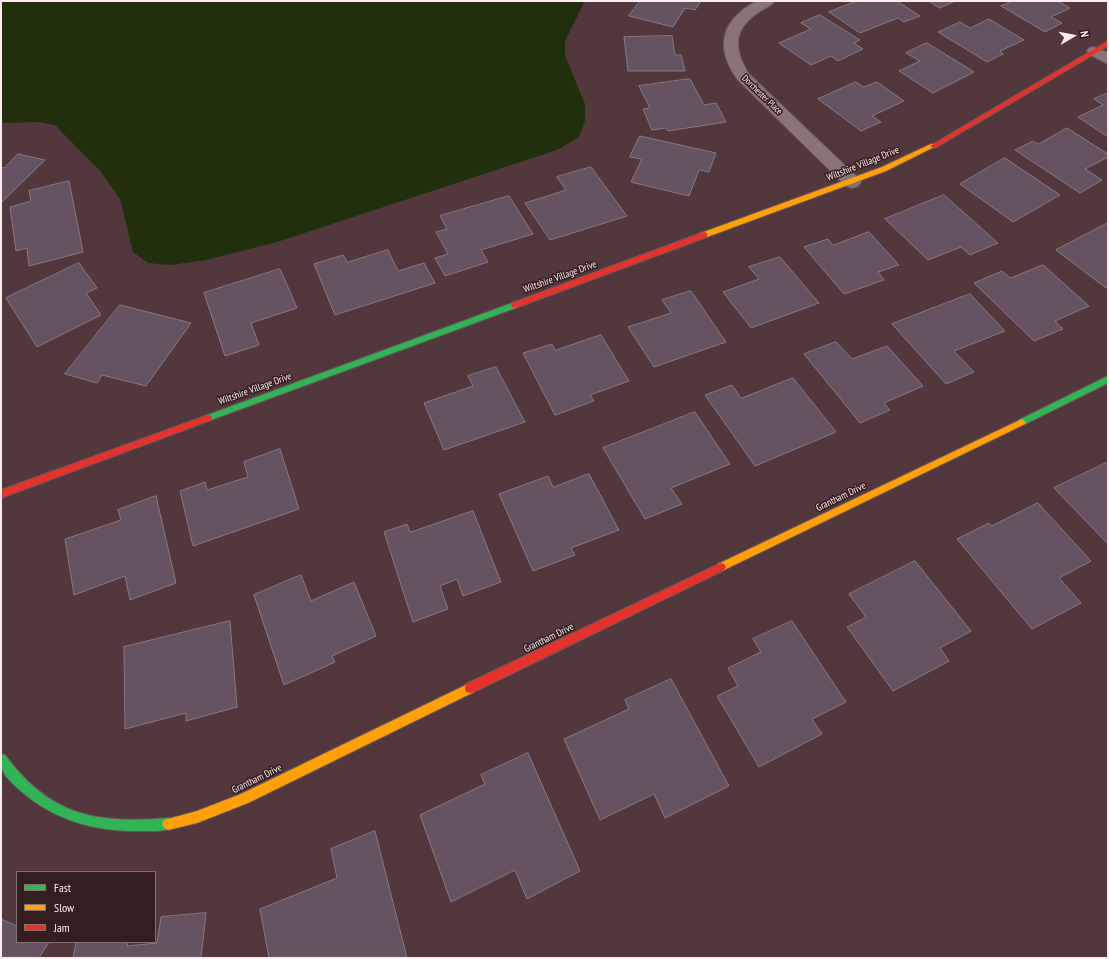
<!DOCTYPE html>
<html>
<head>
<meta charset="utf-8">
<style>
	body { margin:0 }
	#map { position:relative; width:1109px; height:959px; overflow:hidden; background:#52383c; font-family:"PT Sans Narrow",sans-serif }
	canvas { display:block }
	.frame { position:absolute; inset:0; border:2px solid #ffecee; pointer-events:none }
	.legend { position:absolute; left:16px; top:871px; width:140px; height:72px; box-sizing:border-box; background:#331e20; border:1px solid #857072; margin:0; padding:5px 7px; list-style:none; font-size:12px; color:#ffecee }
	.legend li { display:flex; align-items:center; gap:8px; height:20px }
	.legend b { width:20px; border:1px solid #857072 }
	.north { position:absolute; left:1053px; top:16px; width:40px; height:40px; -webkit-text-stroke:3px #331e20; paint-order:stroke; rotate:80deg; font-size:11px; font-weight:700; line-height:16px; text-align:center; color:#ffecee }
	.north::after { content:''; display:block; margin:auto; width:14px; height:18px; background:#ffecee; clip-path:polygon(50% 0,100% 100%,50% 72%,0 100%) }
</style>
</head>
<body>
<div id="map">
<canvas width="1109" height="959"></canvas>
<div class="frame"></div>
<ul class="legend">
<li><b style="height:5px;background:#30b455"></b>Fast</li>
<li><b style="height:5px;background:#ff9f0a"></b>Slow</li>
<li><b style="height:5px;background:#e5322d"></b>Jam</li>
</ul>
<div class="north">N</div>
</div>
<script>
const context = document.querySelector('canvas').getContext('2d');
context.lineJoin = 'round';
function fillPath(path, color) {
  context.fillStyle = color;
  context.fill(path, 'evenodd');
}
function stroke(path, color, width, dash) {
  context.strokeStyle = color;
  context.lineWidth = width;
  context.lineCap = dash ? 'butt' : 'round';
  context.setLineDash(dash || []);
  context.stroke(path);
}
function label(font, color, halo, rows, align = 'center') {
  context.font = font + ' "PT Sans Narrow",sans-serif';
  context.lineWidth = 3;
  context.setLineDash([]);
  context.textBaseline = 'middle';
  context.strokeStyle = halo;
  context.fillStyle = color;
  for (const [text, x, y, turn = 0] of rows) {
    context.save();
    context.translate(x, y);
    context.rotate((+turn || 0) * Math.PI / 180);
    context.textAlign = isNaN(turn) ? turn : align;
    if (halo) context.strokeText(text, 0, 0);
    context.fillText(text, 0, 0);
    context.restore();
  }
}
const water = new Path2D(`
	M1,1H585L565,41V55L585,104V121L579,137L557,150L277,242L206,260L171,265L148,263L133,252L120,199L101,172L55,125L38,122L1,123Z`);
const building = new Path2D(`
	M640,1H701L695,10L685,8L673,27L629,16Z
	M857,1H897L920,16L904,22L898,18L860,33L829,12Z
	M929,1H955L940,8Z
	M1013,1H1058L1070,8L1051,17L1062,23L1045,32L1001,6Z
	M820,15L860,40L854,43L863,49L838,61L831,56L811,65L779,43L811,29L801,23Z
	M989,19L1024,40L1000,51L1003,54L987,62L938,32L960,22L970,28Z
	M672,36L675,55H681L685,71H628L624,37Z
	M927,43L974,72L933,93L899,71L920,61L906,53Z
	M690,79L704,105L716,103L726,122L668,131L666,128L652,130L643,109L650,108L639,86Z
	M856,82L863,87L877,82L904,101L872,116L881,122L861,131L818,99Z
	M1108,93V137L1078,117L1103,105L1094,99Z
	M1067,128L1108,154V157L1085,169L1102,180L1080,193L1015,150L1033,141L1038,144Z
	M640,136L716,153L709,172L699,170L689,196L631,182L642,159L630,157Z
	M18,154L45,160L1,203V167L4,168Z
	M1005,158L1060,195L1013,222L960,184Z
	M591,167L627,216L550,240L525,203L566,190L557,177Z
	M69,181L83,252L29,266L27,248L16,251L10,207L31,201L29,191Z
	M944,195L998,243L970,255L961,247L928,260L885,219Z
	M509,196L533,234L481,250L488,262L445,276L435,258L448,254L436,232L447,229L440,216Z
	M1108,223V287L1106,288L1056,250Z
	M869,232L899,265L878,272L884,280L844,294L804,247L828,239L833,245Z
	M388,250L398,271L424,263L435,283L335,315L314,264L343,255L347,262Z
	M780,257L819,303L751,328L723,292L759,279L749,267Z
	M79,263L97,288L86,293L101,315L37,347L6,298Z
	M1043,265L1089,306L1055,321L1063,329L1034,341L974,283L1002,271L1010,278Z
	M280,269L297,308L251,323L259,345L225,356L204,293Z
	M691,291L726,342L654,367L628,327L671,313L662,300Z
	M970,294L1005,331L954,351L974,372L946,384L892,324Z
	M120,305L191,323L146,386L102,375L97,383L65,374Z
	M601,335L629,381L590,395L594,401L555,415L523,353L552,344L555,350Z
	M836,342L852,359L887,346L923,386L884,403L890,410L860,423L804,354Z
	M496,367L525,422L444,450L424,403L473,386L468,376Z
	M793,378L836,432L755,466L705,395L732,385L741,398Z
	M695,412L730,464L671,488L682,504L645,519L603,448Z
	M280,449L299,509L193,546L180,491L205,482L207,490L248,477L244,462Z
	M1108,462V544L1054,488Z
	M589,474L619,530L571,548L575,555L533,571L499,494L548,476L553,487Z
	M156,496L176,583L130,600L125,576L74,595L65,539L121,520L118,510Z
	M1038,503L1091,561L1059,578L1081,603L1032,629L957,539L989,523L991,526Z
	M473,511L501,582L463,596L457,579L440,586L448,609L413,622L384,532L407,524L410,532Z
	M915,561L971,631L940,648L949,661L893,691L847,627L866,617L849,594Z
	M301,575L311,601L354,582L376,636L332,656L335,662L284,685L254,595Z
	M230,621L237,707L186,721V713L125,729L124,647Z
	M792,621L846,702L812,719L822,734L759,767L717,696L738,686L728,668L761,652L753,639Z
	M671,679L729,786L665,818L654,794L600,820L564,739L629,709L625,700Z
	M528,753L580,871L527,899L515,870L451,902L420,815L485,784L481,775Z
	M375,831L407,958H269L260,909L337,878L331,849Z
	M206,913L201,958H73L76,942H128L127,946L157,943L161,917Z
	M1,919L17,926V942H49L39,958H1Z`);
const street = new Path2D(`
	M757,1H775C771,6 765,8 759,12C733,29 733,49 749,74L858,178L861,182L858,186L852,188L846,186L738,80C714,47 721,20 757,1Z
	M1094,47L1108,53V64L1089,54L1087,51L1089,48Z`);
const fast = new Path2D(`
	M515,302L518,303L519,305L518,307L211,420L208,421L204,418L205,416Z
	M1108,376V383L1025,424H1019L1018,422L1019,420Z
	M1,754L5,755C50,816 96,824 168,818L172,820L174,824L172,828C163,832 151,831 142,831C97,832 56,821 22,792C15,786 5,777 2,769C0,765 1,758 1,754Z`);
const slow = new Path2D(`
	M931,144H933L936,146L886,171L707,237H701L700,235L701,233L882,167Z
	M1022,419L1026,422L1025,424L724,570L721,571L718,570L716,567L718,564Z
	M470,683L474,684L475,688L474,692L248,803L197,823L168,830L164,828L162,824L164,820L197,811L241,794Z`);
const jam = new Path2D(`
	M1108,41V46L935,148H933L930,146Z
	M704,232L707,233V237L518,307H512L511,305L512,303Z
	M208,415L211,416L212,418L211,420L1,498V490Z
	M721,563L724,564L726,567L724,570L474,692L470,693L466,692L465,688L466,684Z`);
const farStreetnames = [
	["Dorchester Place",762,95,44]
];
const streetNames = [
	["Wiltshire Village Drive",863,164,-22],
	["Wiltshire Village Drive",560,277,-20],
	["Wiltshire Village Drive",255,389,-20],
	["Grantham Drive",841,497,-26],
	["Grantham Drive",549,638,-26],
	["Grantham Drive",257,779,-26]
];
fillPath(water, '#212f0d');
fillPath(building, '#665361');
stroke(building, '#897882', 1);
stroke(street, '#6b575a', 2);
stroke(fast, '#6b575a', 2);
stroke(slow, '#6b575a', 2);
stroke(jam, '#6b575a', 2);
fillPath(street, '#897477');
fillPath(fast, '#30b455');
fillPath(slow, '#ff9f0a');
fillPath(jam, '#e5322d');
label('9px', '#ffecee', '#331e20', farStreetnames);
label('10px', '#ffecee', '#331e20', streetNames);
</script>
</body>
</html>
